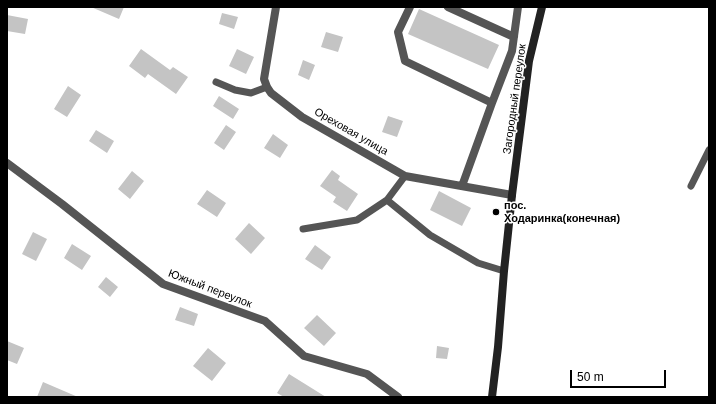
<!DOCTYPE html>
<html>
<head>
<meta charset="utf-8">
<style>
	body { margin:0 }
	#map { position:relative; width:716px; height:404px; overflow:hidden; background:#fff; font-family:Arial,sans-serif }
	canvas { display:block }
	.frame { position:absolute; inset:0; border:8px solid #000; pointer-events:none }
	.scale { position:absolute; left:570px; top:370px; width:96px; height:18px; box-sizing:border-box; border:2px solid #000; border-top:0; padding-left:5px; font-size:12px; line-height:14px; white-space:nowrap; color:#000; -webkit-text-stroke:3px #fff; paint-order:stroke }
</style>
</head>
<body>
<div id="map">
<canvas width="716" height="404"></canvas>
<div class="frame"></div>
<div class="scale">50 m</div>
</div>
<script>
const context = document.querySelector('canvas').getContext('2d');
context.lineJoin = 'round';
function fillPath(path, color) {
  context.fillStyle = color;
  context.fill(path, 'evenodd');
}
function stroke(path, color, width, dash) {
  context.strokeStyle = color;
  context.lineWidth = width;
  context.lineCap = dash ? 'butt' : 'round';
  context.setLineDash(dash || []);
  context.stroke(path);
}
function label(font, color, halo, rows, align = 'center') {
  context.font = font + ' Arial,sans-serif';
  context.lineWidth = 3;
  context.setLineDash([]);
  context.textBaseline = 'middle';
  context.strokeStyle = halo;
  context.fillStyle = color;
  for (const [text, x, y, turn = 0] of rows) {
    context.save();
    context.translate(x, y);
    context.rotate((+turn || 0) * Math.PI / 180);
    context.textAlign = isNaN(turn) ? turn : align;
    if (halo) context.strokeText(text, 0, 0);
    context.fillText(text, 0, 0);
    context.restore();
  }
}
const building = new Path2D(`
	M91,7H124L119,19Z
	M419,9L499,45L488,69L408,34Z
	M222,13L238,17L234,29L219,24Z
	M7,15L28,19L25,34L7,31Z
	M326,32L343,37L338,52L321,47Z
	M141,49L170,70L173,67L188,77L176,94L148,74L145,78L129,66Z
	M237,49L254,57L246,74L229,66Z
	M303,60L315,65L309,80L298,75Z
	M68,86L81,95L67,117L54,109Z
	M219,96L239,109L233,119L213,106Z
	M388,116L403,121L397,137L382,132Z
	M226,125L236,132L224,150L214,143Z
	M96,130L114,141L107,153L89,141Z
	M273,134L288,145L280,158L264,148Z
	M332,170L340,176L338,180L358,194L347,211L333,202L336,197L320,186Z
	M132,171L144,181L130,199L118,189Z
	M207,190L226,203L217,217L197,204Z
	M439,191L471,208L462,226L430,210Z
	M249,223L265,238L251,254L235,239Z
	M33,232L47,239L36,261L22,254Z
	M72,244L91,256L82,270L64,258Z
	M315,245L331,257L322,270L305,259Z
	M106,277L118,287L110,297L98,287Z
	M180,307L198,314L194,326L175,320Z
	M317,315L336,333L324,346L304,328Z
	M7,341L24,348L17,364L7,360Z
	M437,346L449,348L447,359L436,358Z
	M208,348L226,363L212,381L193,366Z
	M289,374L326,397H284L277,393Z
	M43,382L78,397H37Z`);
const lane = new Path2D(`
	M216,82L235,90L251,93L267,87
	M691,186L709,150
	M387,200L430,235L478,263L504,271
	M303,229L357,220L387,200L405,176`);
const street = new Path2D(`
	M276,7L264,79L267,87L271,93L302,117L405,176L512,195
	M410,7L398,32L405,61L492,103
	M448,7L514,37
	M7,163L62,204L163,284L265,321L304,356L367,374L398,397
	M462,186L492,103L512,51L518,7`);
const secondary = new Path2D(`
	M492,397L498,347L504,271L512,195L529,61L542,7`);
const markers = [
	[496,212,4,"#000"]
];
const streetNames = [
	["Загородный переулок",515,99,-82],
	["Ореховая улица",351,132,30],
	["Южный переулок",210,289,21]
];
const poiNames = [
	["пос.",504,206],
	["Ходаринка(конечная)",504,219]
];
fillPath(building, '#c4c4c4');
stroke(lane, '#555', 7);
stroke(street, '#555', 8);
stroke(secondary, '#222', 8);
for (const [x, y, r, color] of markers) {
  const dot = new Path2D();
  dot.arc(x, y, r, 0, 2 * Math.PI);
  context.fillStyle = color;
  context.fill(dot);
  stroke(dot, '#fff', 1.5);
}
label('11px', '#000', '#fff', streetNames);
label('bold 11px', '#000', '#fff', poiNames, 'left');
</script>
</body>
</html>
